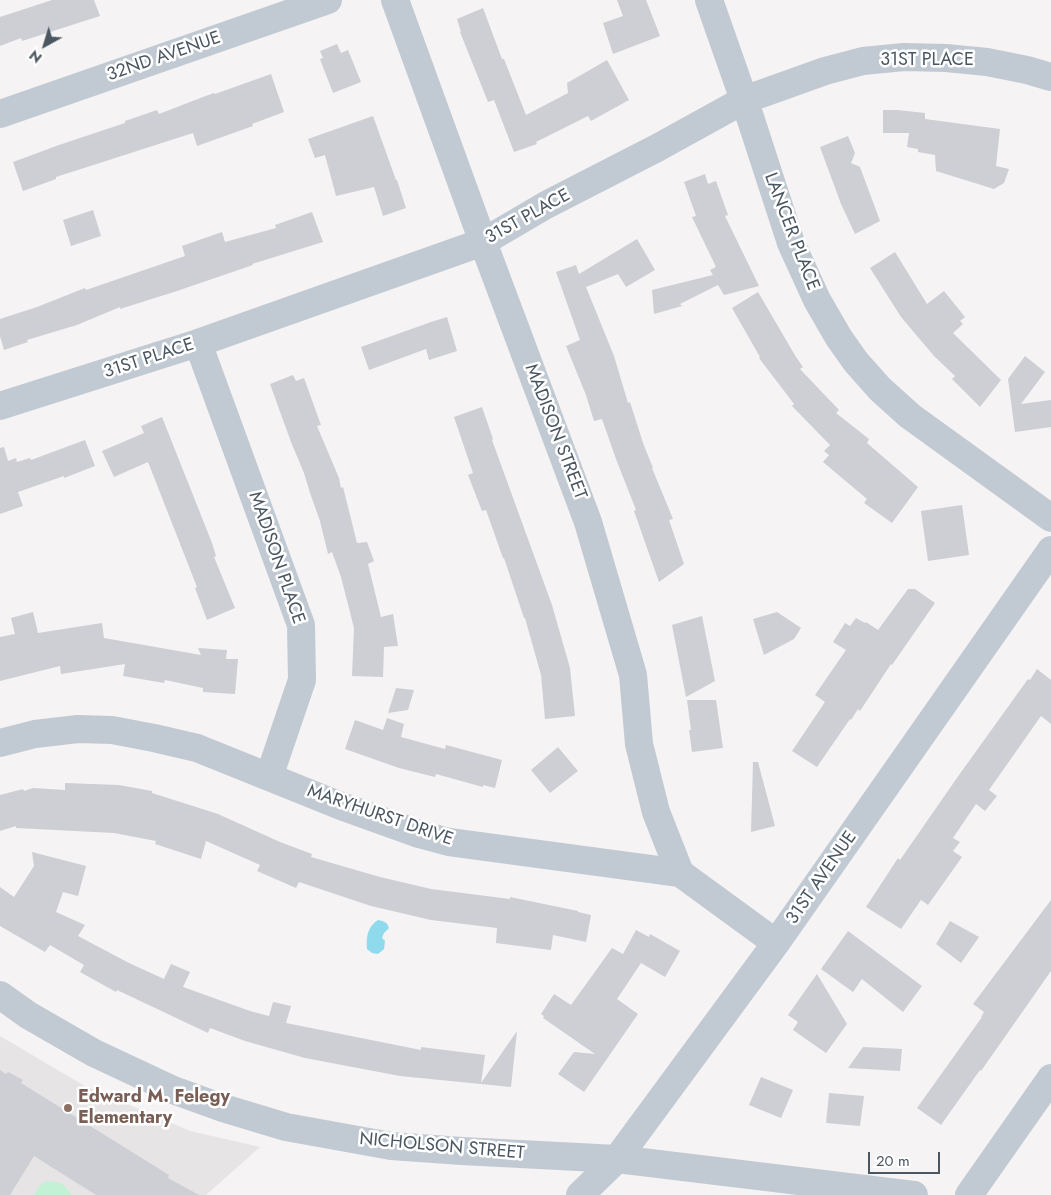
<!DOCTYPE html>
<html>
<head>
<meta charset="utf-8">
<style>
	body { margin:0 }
	#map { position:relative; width:1051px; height:1195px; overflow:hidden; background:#f5f3f3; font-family:Jost,sans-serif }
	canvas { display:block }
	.north { position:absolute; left:20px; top:20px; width:50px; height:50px; -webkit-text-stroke:4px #fff; paint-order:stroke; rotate:219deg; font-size:14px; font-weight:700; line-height:20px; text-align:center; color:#4a5661 }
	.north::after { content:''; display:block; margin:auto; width:18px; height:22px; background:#4a5661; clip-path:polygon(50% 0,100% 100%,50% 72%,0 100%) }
	.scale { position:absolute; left:868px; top:1152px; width:72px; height:22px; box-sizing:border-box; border:2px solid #4a5661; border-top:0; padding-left:6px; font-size:15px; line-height:18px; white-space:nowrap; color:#4a5661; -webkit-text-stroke:4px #fff; paint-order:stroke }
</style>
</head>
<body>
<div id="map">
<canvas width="1051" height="1195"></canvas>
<div class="north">N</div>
<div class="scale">20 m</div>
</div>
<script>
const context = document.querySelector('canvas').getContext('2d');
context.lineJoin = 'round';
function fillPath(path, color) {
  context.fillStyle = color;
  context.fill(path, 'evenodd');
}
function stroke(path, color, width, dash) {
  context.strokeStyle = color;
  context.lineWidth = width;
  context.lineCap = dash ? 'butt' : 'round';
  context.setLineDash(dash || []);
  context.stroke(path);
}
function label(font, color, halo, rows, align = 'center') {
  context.font = font + ' Jost,sans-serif';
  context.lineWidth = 5;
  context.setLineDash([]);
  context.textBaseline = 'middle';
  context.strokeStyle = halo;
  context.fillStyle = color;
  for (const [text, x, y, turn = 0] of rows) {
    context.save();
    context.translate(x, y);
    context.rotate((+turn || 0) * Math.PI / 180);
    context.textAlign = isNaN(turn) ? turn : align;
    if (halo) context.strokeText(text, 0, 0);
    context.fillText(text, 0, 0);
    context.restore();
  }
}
const education = new Path2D(`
	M0,1036L83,1085L190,1131L260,1147L206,1195H0Z`);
const green = new Path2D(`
	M47,1181C60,1181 65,1184 71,1195H35C37,1188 40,1184 47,1181Z`);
const water = new Path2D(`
	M378,920C384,921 387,922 389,928L384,933L382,938L385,941L384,949L378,954L372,953L367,949C366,938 367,927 378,920Z`);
const building = new Path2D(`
	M52,0H94L100,16L22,41L21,38L0,46V17Z
	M617,0H646L660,36L613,54L603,23L623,16Z
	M483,8L502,59H504L526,115L568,93L567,83L607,60L629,100L591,121L588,116L536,142L537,144L514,152L494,100L488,102L460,32H461L457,19Z
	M337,44L341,53L348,50L361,82L333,93L320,59L323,58L320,51Z
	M271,74L284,112L252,124L253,126L197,146L193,133L56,177V179L23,191L13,162L59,145L125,123V121L157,110L159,114L203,97L214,93L215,94Z
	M883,110H897L925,113V119L1000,129L996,166L1009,169L1004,183L994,189L936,171L935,155L918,152V149L907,147L909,133H883Z
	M373,116L396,180H397L406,208L383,216L374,187L336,196L325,155L315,158L308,139Z
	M848,136L855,153L851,163L860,167L880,221L855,234L841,204L820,147Z
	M705,174L708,184L716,181L728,215L725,216L759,286L724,295L718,285L680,304L682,306L654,314L652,290L713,275L710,270L716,267L692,217L696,216L684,182Z
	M93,210L101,236L71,246L63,220Z
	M312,212L323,242L252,264L253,265L177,291L120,309V307L77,325L27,340L28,342L4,350L0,336V319L37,307L85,288L86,290L185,256L182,246L222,232L225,242L276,228L275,225Z
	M637,239L655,270L626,287L618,274L586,287L614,356L628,403L630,402L643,443L653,468H652L673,519L669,520L684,564L659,582L634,511L636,510L616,459L602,419L594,421L586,395L566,346L580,340L556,272L576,265L579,274Z
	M895,252L927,304L944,291L965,317L960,321L963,324L953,333L1001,380L980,407L952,379L955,376L934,356L901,317L870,268Z
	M758,292L796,357L803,367L800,369L839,410L836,413L869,439L867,443L918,487L892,523L864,503L867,499L823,462L829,455L824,451L830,445L792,406L794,404L759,358L760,357L732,308Z
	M447,317L457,351L429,360L426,349L369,370L361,347L431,322Z
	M1025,356L1045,372L1021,404L1051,400V427L1015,432L1008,379Z
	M293,375L296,381L304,378L321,425L317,426L339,478L341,488L343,487L357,543L367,542L374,561L368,564L381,617L393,614L398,646L384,647L383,677L352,676L354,628L341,577L332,552L328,554L320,521L310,493L304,473L291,442L270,384Z
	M482,407L493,439L492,440L552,605L570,668L575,716L545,719L541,675L525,618H524L504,558H503L486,510L482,511L468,475L473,473L454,417Z
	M162,417L212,543L216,556L214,557L235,608L207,620L195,588L197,587L148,462L114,477L102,451L144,433L141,426Z
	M85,440L95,466L64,478V476L18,492L23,506L0,514V448L4,447L8,461L16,458L17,462L30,458L31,460Z
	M962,505L969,555L928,561L921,511Z
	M908,589H915L935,603L892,665L891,664L860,711L858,709L851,720L850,719L817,767L792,751L825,702L815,695L846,650L833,642L845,623L850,626L856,618L865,623L866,622L878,630Z
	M33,612L38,633L102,623L104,638L201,655L198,648L227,650L226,659H238L235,694L203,692V688L165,680L164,683L123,676L125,664L61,674L60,666L0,681V637L15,634L11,618Z
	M777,612L801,628L794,639L764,655L753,619Z
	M702,616L715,681L686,697L672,625Z
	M1037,669L1051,680V724L1041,716L989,790L997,796L985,811L976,804L953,838L960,842L953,851L962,857L928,905L921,900L901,929L866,907L898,858L900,860L959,775L1028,679L1030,680Z
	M396,688L414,690L408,710L388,713Z
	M687,700H716L723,748L692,752L689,730H691Z
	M387,718L404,724L401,737L445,749L446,745L502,760L495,788L483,785V787L436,774L435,777L399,768L345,749L355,720L383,730Z
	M558,747L578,771L550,793L531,770Z
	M753,762H758L775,826L751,832Z
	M65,783L119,785L152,791V793L218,814L280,842L312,854L311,857L380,877L431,889L510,899V897L578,911V912L591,915L586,942L553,935L551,950L496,943L497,928L431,920L371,906L299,882L296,888L257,871L260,865L206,841L201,859L155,844L156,841L114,833L16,828V826L0,831V795L23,789L24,791L33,788L65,790Z
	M32,852L86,866L78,896L63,892L56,912L85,925L78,936L129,963L164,979L171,964L190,972L183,987L250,1011L269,1016L273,1002L291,1006L286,1023L421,1050V1047L485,1055L481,1083L517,1031L511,1087L400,1076L305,1058L245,1041L210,1028L208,1033L117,990L116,992L80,972L84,965L50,945L45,952L0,926V887L14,897L34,866Z
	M1051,900V971L981,1071L980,1070L941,1125L917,1108L982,1017H981L984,1012L973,1004Z
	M950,921L979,937L961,963L936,944Z
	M636,930L649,937L650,934L680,951L665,977L641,963L617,999L638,1014L584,1092L558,1074L574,1052L595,1054L543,1018L544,1016L541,1014L554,994L571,1005L612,948L623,954Z
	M848,931L922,986L903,1012L862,979L853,992L821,969Z
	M817,974L847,1024L826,1053L793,1030L798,1022L788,1015Z
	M863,1047L902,1049L900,1071L848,1068Z
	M0,1070L6,1074L8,1072L23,1080L21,1083L169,1175L168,1178L199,1195H96L34,1156L10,1195H0Z
	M761,1077L793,1090L781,1118L749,1105Z
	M829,1093L864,1096L860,1126L826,1123Z`);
const minor = new Path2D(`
	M395,0L483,242L588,522L633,675L639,744L656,812L680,873
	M709,0L750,117L791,243L817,300L839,338L856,362L880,389L910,416L1051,518
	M0,114L328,0
	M198,343L301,625L302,680L269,777
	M0,406L198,343L483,242L546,205L657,148L744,100L825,71L863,61L904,57L946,58L987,62L1027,70L1051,77
	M0,743L35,734L78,729L112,730L154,738L197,748L341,806L419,834L449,842L680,873L776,943
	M580,1195L617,1159L776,943L1051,550
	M969,1195L1051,1078`);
const tertiary = new Path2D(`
	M0,995L28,1015L94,1053L173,1090L223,1108L286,1127L391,1146L462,1151L617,1159L914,1195`);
const markers = [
	[68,1108,5,"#8d6e63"]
];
const streetNames = [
	["32ND AVENUE",164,57,-19],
	["31ST PLACE",927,61],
	["31ST PLACE",528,217,-29],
	["LANCER PLACE",791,232,69],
	["31ST PLACE",149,359,-18],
	["MADISON STREET",555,432,69],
	["MADISON PLACE",276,558,71],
	["MARYHURST DRIVE",380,816,19],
	["31ST AVENUE",822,878,-55],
	["NICHOLSON STREET",442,1147,5]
];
const educationNames = [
	["Edward M. Felegy",78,1098],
	["Elementary",78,1119]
];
fillPath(education, '#e6e4e5');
fillPath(green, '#c3f1d5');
fillPath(water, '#90daee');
fillPath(building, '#cdcfd5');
stroke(minor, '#c1cad2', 28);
stroke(tertiary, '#c1cad2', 28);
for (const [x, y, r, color] of markers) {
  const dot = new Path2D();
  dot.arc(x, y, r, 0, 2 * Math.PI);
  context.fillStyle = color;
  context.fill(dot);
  stroke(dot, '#fff', 2);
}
label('18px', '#4a5661', '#fff', streetNames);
label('bold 18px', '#785e54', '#fff', educationNames, 'left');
</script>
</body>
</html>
